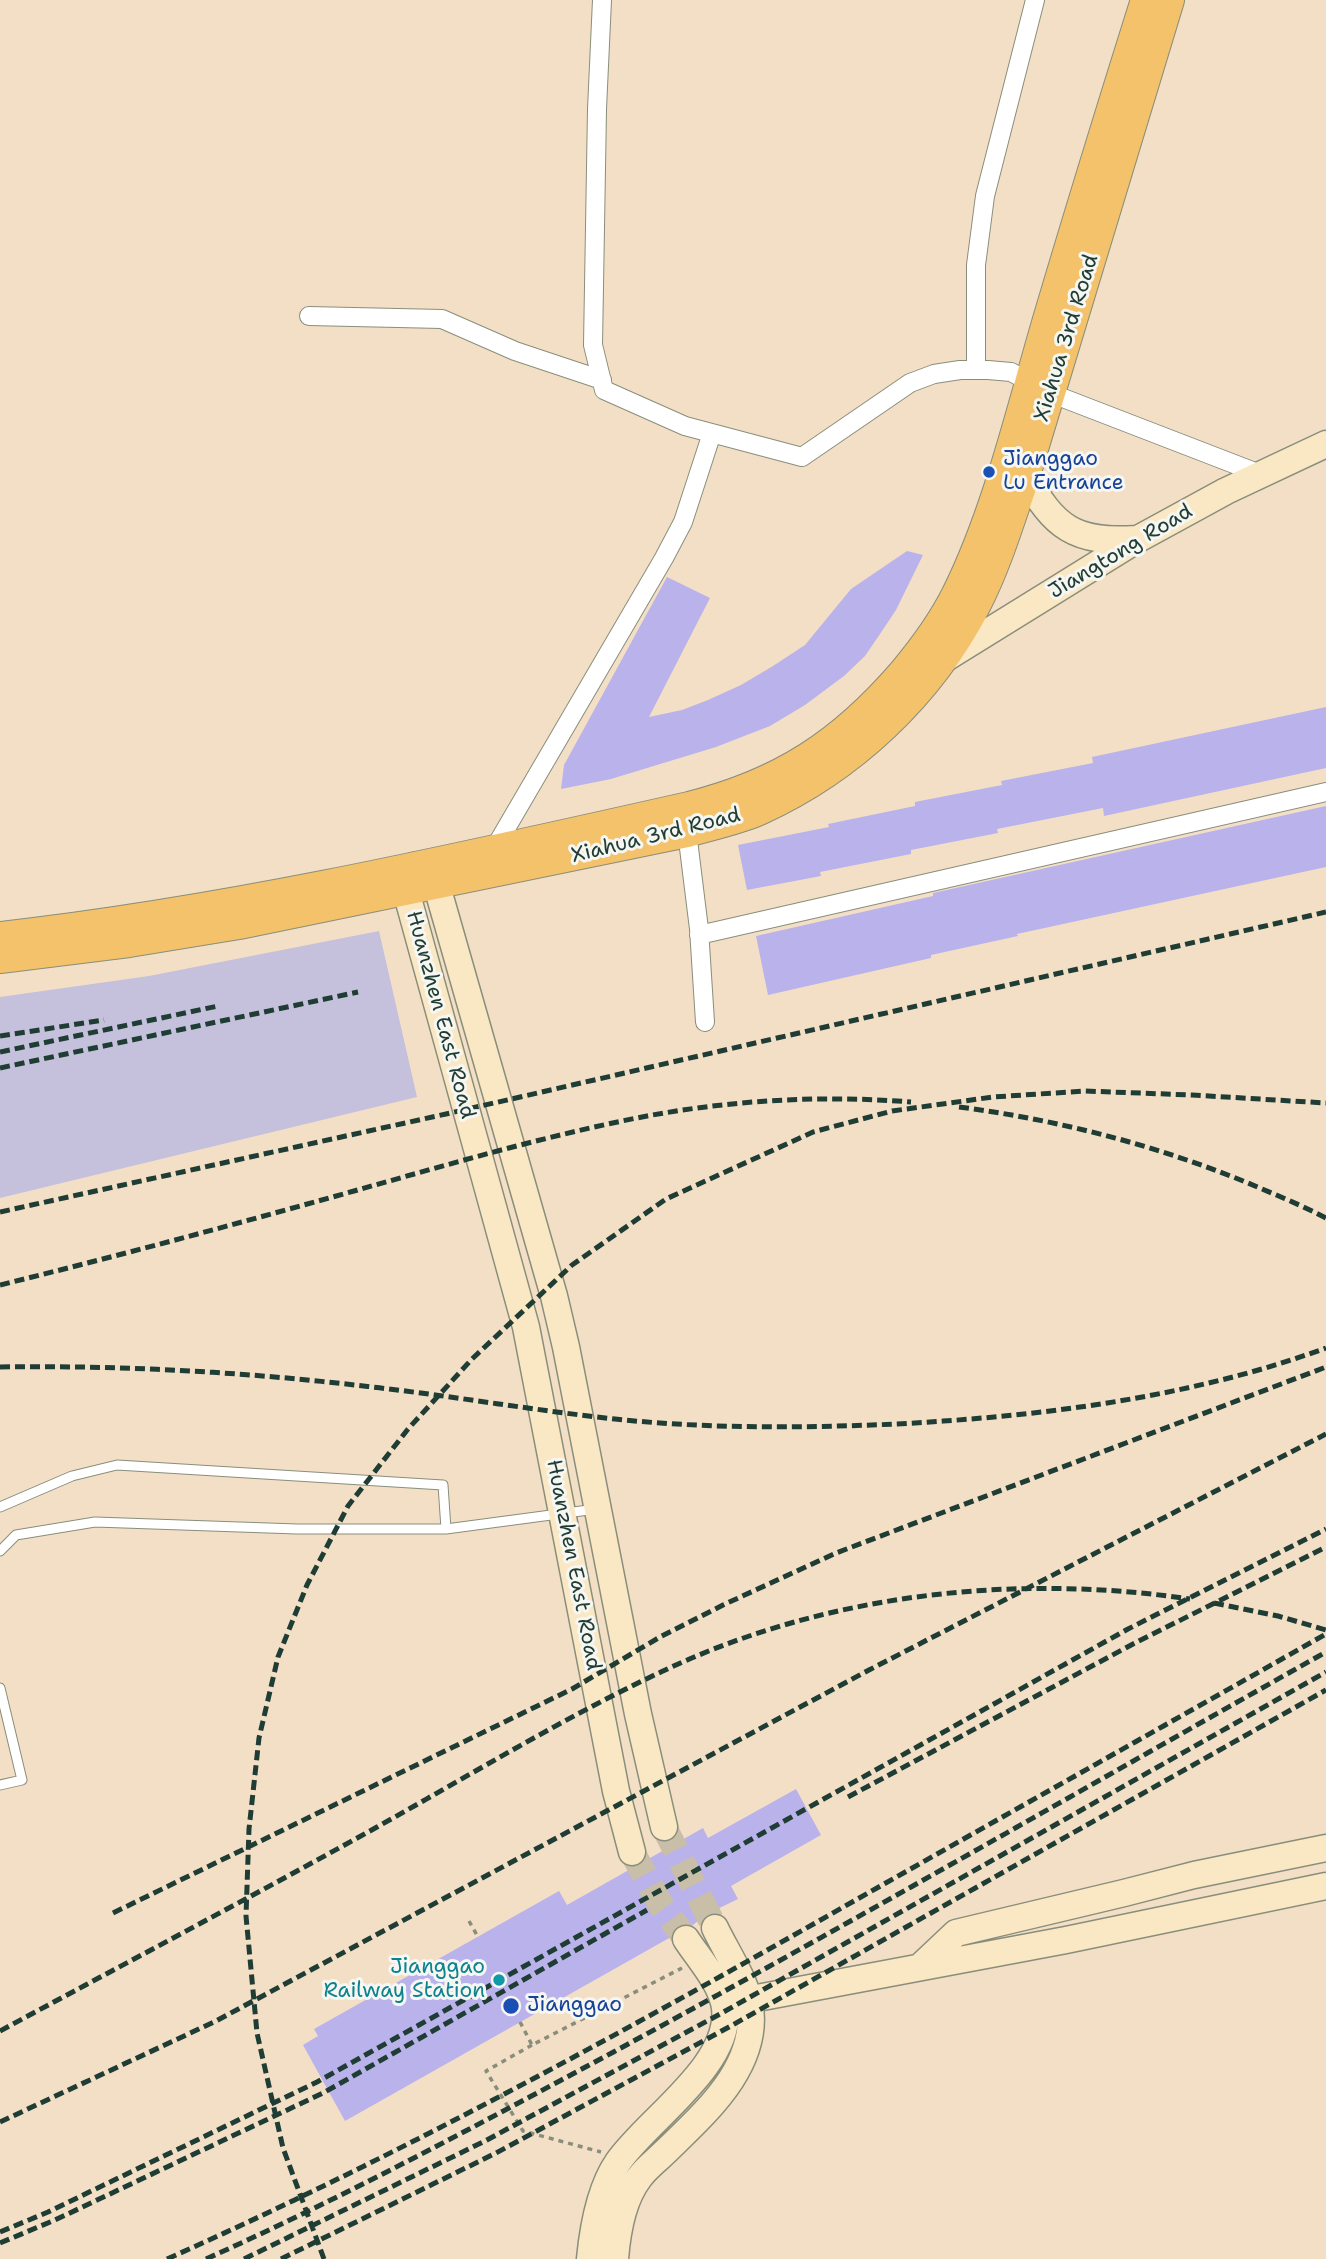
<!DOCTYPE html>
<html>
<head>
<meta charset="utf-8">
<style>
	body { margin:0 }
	canvas { display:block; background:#f3dfc5 }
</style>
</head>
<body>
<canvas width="1326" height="2259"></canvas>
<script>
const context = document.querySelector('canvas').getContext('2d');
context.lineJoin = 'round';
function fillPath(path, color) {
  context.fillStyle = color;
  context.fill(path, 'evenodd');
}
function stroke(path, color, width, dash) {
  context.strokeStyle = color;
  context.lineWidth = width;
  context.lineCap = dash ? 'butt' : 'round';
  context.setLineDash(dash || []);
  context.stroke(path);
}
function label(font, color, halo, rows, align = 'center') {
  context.font = font + ' "Shantell Sans",sans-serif';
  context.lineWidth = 6;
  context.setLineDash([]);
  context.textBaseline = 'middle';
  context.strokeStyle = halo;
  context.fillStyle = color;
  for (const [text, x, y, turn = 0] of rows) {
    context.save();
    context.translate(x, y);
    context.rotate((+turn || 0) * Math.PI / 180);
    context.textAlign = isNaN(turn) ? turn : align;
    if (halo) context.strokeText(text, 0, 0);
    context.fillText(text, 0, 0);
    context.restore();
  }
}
const industrial = new Path2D(`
	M379,931L417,1097L0,1198V997L149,976Z`);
const building = new Path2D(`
	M907,551L923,555L896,610L880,634L865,656L844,676L805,705L770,726L716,747L611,779L561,789L564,765L667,577L710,598L649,717L682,710L708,700L741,685L773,666L805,645L851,589Z
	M1326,707V768L1104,816L1103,808L997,829L998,833L911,850V854L820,872L821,876L747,890L738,845L829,827L828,824L915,806V802L1002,785L1001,781L1093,763L1092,757Z
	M1326,806V867L1017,934L1018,936L931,955V958L768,995L756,936L933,896V893Z
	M796,1789L821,1835L731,1886L738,1899L707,1914L693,1925L685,1923L678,1926L672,1932L671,1937L345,2121L303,2045L318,2036L314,2029L559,1891L567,1905L703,1828L708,1838Z`);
const secondaryTunnel = new Path2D(`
	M664,1827L715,1928
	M632,1852L661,1905L686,1939`);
const path = new Path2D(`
	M469,1921L478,1937
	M520,2022L532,2045L682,1968
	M532,2045L486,2071L523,2131L601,2152`);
const lane = new Path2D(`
	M0,1507L72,1476L117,1465L443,1485L446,1529
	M0,1551L16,1535L95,1522L297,1529H446L596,1509
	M0,1688L22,1780L0,1785`);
const street = new Path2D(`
	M602,0L597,109L593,345L604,390L685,426L802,457L910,383L934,374L960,370H988L1011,372L1050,393L1260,474
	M309,316L442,319L515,351L602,380
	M976,370V265L985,196L1035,0
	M687,832L699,929L705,1022
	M494,849L664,558L683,522L712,433
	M699,935L1326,792`);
const secondary = new Path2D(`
	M1025,475C1054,528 1075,543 1136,539
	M941,661L1138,539L1226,491L1326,444
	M632,1852L616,1791L526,1327L406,891L414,866L436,883L554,1296L566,1347L638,1714L664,1827
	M920,1967L956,1933L1124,1893L1194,1875L1326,1848
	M725,2004L1066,1940L1326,1886
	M590,2259C593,2228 600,2188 618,2162C647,2120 732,2065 725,2008C722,1984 699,1959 686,1939
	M615,2259C617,2233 623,2199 639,2178C646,2168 657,2160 665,2152C706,2112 762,2064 749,2001C743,1976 726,1951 715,1928`);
const primary = new Path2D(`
	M0,937C232,911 461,858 689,807C781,784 842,744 904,672C924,648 943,622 957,594C998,511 1021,412 1047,323C1079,215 1112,108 1146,0
	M0,958L129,942L239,924L687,832C711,825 736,820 759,810C850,769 930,694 976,604C997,563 1010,518 1025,475L1169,0`);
const rail = new Path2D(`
	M0,1036L104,1020
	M0,1052L218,1006
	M0,1068L358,992
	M959,1107C1059,1120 1155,1145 1248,1183C1274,1194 1301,1205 1326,1218
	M0,1212L446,1114L1326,912
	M0,1285C118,1256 236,1224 354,1191C450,1164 548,1135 647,1116C733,1100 823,1095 911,1102
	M0,1367C130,1365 260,1373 389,1389C464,1398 540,1411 615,1419C709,1429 804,1428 897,1424C1043,1416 1189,1398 1326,1348
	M1214,1603L1278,1616L1326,1630
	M848,1797L1133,1644L1326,1547
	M113,1913L572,1689L660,1637L723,1605L836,1553L1326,1367
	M0,2031C126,1963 253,1896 377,1827C472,1774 565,1717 663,1671C825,1594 1013,1573 1190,1599
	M0,2122L216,2021L869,1670L1326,1434
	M0,2232L48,2212L317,2082L1128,1629L1326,1529
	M0,2243L55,2220L323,2093L647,1910
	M167,2259C403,2154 629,2029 854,1901C1011,1812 1169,1723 1326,1634
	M206,2259C342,2198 474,2127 606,2056C848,1925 1086,1787 1326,1652
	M244,2259L485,2141L720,2014L1326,1672
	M281,2259L496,2153L729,2027L1326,1690
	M324,2259L283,2148L257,2033L246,1916L249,1829L259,1738L278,1657L307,1585L348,1506L408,1429L472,1359L572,1265L666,1199L813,1132L892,1111L993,1097L1085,1091L1192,1095L1326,1103`);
const markers = [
	[989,472,7,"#1a4fb4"],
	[499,1980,7,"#0f9aa8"],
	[511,2006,9,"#1a4fb4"]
];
const streetNames = [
	["Xiahua 3rd Road",1067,338,-73],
	["Jiangtong Road",1121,552,-31],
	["Xiahua 3rd Road",656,836,-14],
	["Huanzhen East Road",440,1015,75],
	["Huanzhen East Road",573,1565,79]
];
const transitNames = [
	["Jianggao",1003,460],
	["Lu Entrance",1003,484],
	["Jianggao",527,2006]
];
const cultureNames = [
	["Jianggao",485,1968],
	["Railway Station",485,1992]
];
fillPath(industrial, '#c5c0db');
fillPath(building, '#bab2eb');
stroke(secondaryTunnel, '#c9bfa8', 26, [26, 13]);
stroke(lane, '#898e7c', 11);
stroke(street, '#898e7c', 20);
stroke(secondary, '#898e7c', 29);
stroke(primary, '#898e7c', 32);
stroke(path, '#898e7c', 3.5, [5, 5]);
stroke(lane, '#fff', 9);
stroke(street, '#fff', 18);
stroke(secondary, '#fae7c3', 26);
stroke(primary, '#f3c26a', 30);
stroke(rail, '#1f3d34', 5, [10, 5]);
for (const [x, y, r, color] of markers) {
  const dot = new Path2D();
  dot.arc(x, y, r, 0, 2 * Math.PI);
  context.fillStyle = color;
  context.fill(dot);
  stroke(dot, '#f6f6f2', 2.5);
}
label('21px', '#1f3d34', '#f6f6f2', streetNames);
label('21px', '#164399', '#f6f6f2', transitNames, 'left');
label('21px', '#0d838f', '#f6f6f2', cultureNames, 'right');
</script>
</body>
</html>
